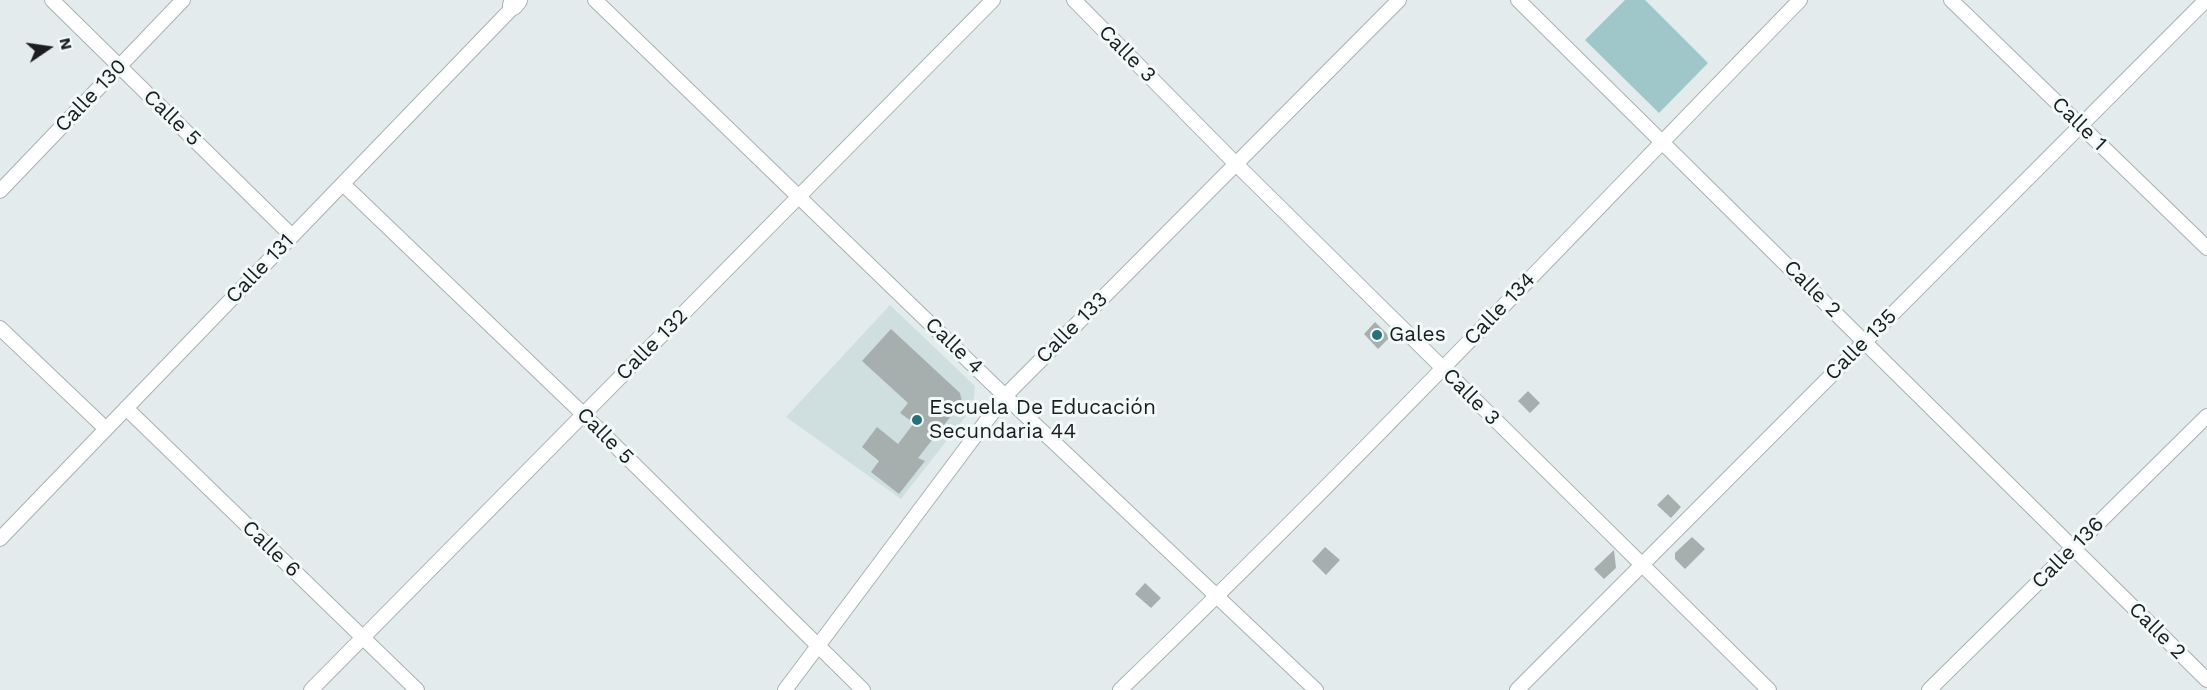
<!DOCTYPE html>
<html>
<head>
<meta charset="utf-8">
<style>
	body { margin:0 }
	#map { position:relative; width:2207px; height:690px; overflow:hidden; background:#e4ebec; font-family:"Work Sans",sans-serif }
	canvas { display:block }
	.north { position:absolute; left:18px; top:18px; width:60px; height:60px; -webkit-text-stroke:4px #f1f9f9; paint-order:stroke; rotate:77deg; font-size:16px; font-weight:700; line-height:24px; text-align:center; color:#1b1d1e }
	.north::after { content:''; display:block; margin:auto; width:21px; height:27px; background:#1b1d1e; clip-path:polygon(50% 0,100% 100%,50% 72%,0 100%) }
</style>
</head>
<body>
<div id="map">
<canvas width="2207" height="690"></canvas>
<div class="north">N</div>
</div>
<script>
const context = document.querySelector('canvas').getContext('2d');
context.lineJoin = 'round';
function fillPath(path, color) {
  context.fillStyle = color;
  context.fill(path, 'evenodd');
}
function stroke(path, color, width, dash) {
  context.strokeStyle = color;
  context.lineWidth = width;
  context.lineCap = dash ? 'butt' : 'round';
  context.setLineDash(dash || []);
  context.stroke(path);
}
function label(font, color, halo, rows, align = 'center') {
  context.font = font + ' "Work Sans",sans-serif';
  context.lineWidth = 6;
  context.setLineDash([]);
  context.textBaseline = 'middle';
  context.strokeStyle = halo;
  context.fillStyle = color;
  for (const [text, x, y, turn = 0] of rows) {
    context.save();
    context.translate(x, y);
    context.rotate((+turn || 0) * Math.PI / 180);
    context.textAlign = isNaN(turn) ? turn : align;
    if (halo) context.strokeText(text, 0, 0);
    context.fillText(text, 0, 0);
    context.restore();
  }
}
const built = new Path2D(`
	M890,305L975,386L973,407L901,499L786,417Z`);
const green = new Path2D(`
	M1625,0H1645L1708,63L1659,113L1585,40Z`);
const building = new Path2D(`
	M1375,322L1390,337L1378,349L1364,334Z
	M891,329L960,393L962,402L918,458L925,461L899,494L871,472L879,461L862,447L877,427L898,444L914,423L900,413L908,403L862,361Z
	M1528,391L1540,403L1530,413L1518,401Z
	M1668,494L1681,507L1671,518L1657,505Z
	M1692,537L1705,549L1685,569L1675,559V553Z
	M1325,547L1340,560L1326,575L1312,561Z
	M1614,550L1616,568L1604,579L1594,569Z
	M1145,583L1161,598L1151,608L1135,594Z`);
const street = new Path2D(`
	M52,0L292,236
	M595,0L1005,396L1316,690
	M1074,0L1235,163L1769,690
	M1518,0L2207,680
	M1951,0L2207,248
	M344,185L583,414L863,690
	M0,191L183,0
	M0,328L105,428
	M126,408L417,690
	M0,539L519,1
	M311,690L993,0
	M785,690L1005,396L1399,0
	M1120,690C1353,466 1575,231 1800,0
	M1517,690L2206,0
	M1929,690L2207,416`);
const secondary = new Path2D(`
	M513,5L517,0`);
const markers = [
	[1377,335,6,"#277276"],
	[917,420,6,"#277276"]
];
const streetNames = [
	["Calle 3",1127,54,45],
	["Calle 130",91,96,-46],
	["Calle 5",172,118,44],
	["Calle 1",2079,124,44],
	["Calle 131",260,269,-46],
	["Calle 2",1812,289,45],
	["Calle 134",1500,309,-46],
	["Calle 133",1072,328,-45],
	["Calle 132",652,345,-45],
	["Calle 135",1861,345,-45],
	["Calle 4",954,346,44],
	["Calle 3",1471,397,45],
	["Calle 5",605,436,45],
	["Calle 6",271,549,44],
	["Calle 136",2068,553,-45],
	["Calle 2",2157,631,45]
];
const poiNames = [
	["Gales",1389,335],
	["Escuela De Educación",929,408],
	["Secundaria 44",929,432]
];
fillPath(built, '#cfdfe0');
fillPath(green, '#9fc6c8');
fillPath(building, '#a7aeae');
stroke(street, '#a9b0b1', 16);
stroke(secondary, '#a9b0b1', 22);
stroke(street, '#fff', 14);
stroke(secondary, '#fff', 20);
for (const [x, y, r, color] of markers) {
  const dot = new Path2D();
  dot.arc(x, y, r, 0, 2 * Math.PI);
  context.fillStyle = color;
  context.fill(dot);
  stroke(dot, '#f1f9f9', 2);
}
label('21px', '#1b1d1e', '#f1f9f9', streetNames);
label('21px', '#1b1d1e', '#f1f9f9', poiNames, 'left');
</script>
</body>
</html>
